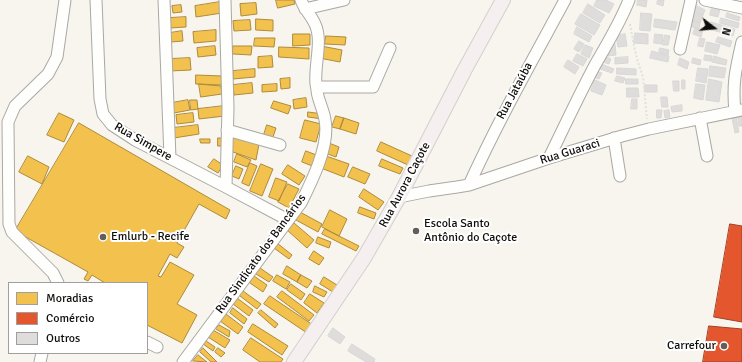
<!DOCTYPE html>
<html>
<head>
<meta charset="utf-8">
<style>
	body { margin:0 }
	#map { position:relative; width:742px; height:362px; overflow:hidden; background:#f8f5ef; font-family:Signika,sans-serif }
	canvas { display:block }
	.legend { position:absolute; left:8px; top:282px; width:140px; height:72px; box-sizing:border-box; background:#fff; border:1px solid #9f9f9d; margin:0; padding:5px 7px; list-style:none; font-size:12px; color:#100e0b }
	.legend li { display:flex; align-items:center; gap:8px; height:20px }
	.legend b { width:20px; border:1px solid #9f9f9d }
	.north { position:absolute; left:694px; top:8px; width:40px; height:40px; -webkit-text-stroke:3px #fff; paint-order:stroke; rotate:106deg; font-size:11px; font-weight:700; line-height:16px; text-align:center; color:#100e0b }
	.north::after { content:''; display:block; margin:auto; width:14px; height:18px; background:#100e0b; clip-path:polygon(50% 0,100% 100%,50% 72%,0 100%) }
</style>
</head>
<body>
<div id="map">
<canvas width="742" height="362"></canvas>
<ul class="legend">
<li><b style="height:11px;background:#f2c14e"></b>Moradias</li>
<li><b style="height:11px;background:#e4572e"></b>Comércio</li>
<li><b style="height:11px;background:#dfdddc"></b>Outros</li>
</ul>
<div class="north">N</div>
</div>
<script>
const context = document.querySelector('canvas').getContext('2d');
context.lineJoin = 'round';
function fillPath(path, color) {
  context.fillStyle = color;
  context.fill(path, 'evenodd');
}
function stroke(path, color, width, dash) {
  context.strokeStyle = color;
  context.lineWidth = width;
  context.lineCap = dash ? 'butt' : 'round';
  context.setLineDash(dash || []);
  context.stroke(path);
}
function label(font, color, halo, rows, align = 'center') {
  context.font = font + ' Signika,sans-serif';
  context.lineWidth = 4;
  context.setLineDash([]);
  context.textBaseline = 'middle';
  context.strokeStyle = halo;
  context.fillStyle = color;
  for (const [text, x, y, turn = 0] of rows) {
    context.save();
    context.translate(x, y);
    context.rotate((+turn || 0) * Math.PI / 180);
    context.textAlign = isNaN(turn) ? turn : align;
    if (halo) context.strokeText(text, 0, 0);
    context.fillText(text, 0, 0);
    context.restore();
  }
}
const homes = new Path2D(`
	M276,0H294L295,4L278,8Z
	M220,2L222,13L196,17L195,6Z
	M256,3L257,14L241,16L240,4Z
	M181,5L182,12L173,13L172,6Z
	M186,17V27L170,28V18Z
	M256,19L273,20V31L256,30Z
	M250,20L251,30L234,31L233,21Z
	M216,30V41L194,43L193,32Z
	M182,31L183,41L171,42L170,33Z
	M293,34H310V45L293,46Z
	M326,36L346,37L345,45L325,44Z
	M255,38H275L274,47L254,46Z
	M215,46L216,55L198,57L197,48Z
	M233,46H252L251,55L233,54Z
	M321,46L342,50L340,62L319,58Z
	M279,47L309,48V59L279,57Z
	M272,56L273,67L258,68V57Z
	M190,58L191,70L170,71V59Z
	M255,69V77L233,79V71Z
	M196,75L222,76V85L196,84Z
	M290,78V88L281,89L280,79Z
	M252,83L253,93L234,95L233,85Z
	M199,84L221,86L222,94L201,97Z
	M277,84V91L262,92V85Z
	M306,98L307,107L294,109L293,100Z
	M188,100L190,110L174,113L172,103Z
	M190,100H197L198,109L191,110Z
	M274,101L291,106L288,114L271,108Z
	M224,106L225,116L199,119L198,109Z
	M308,112L323,114L322,119L308,117Z
	M59,113L74,120L64,142L47,135Z
	M193,113L194,122L177,124L176,115Z
	M336,116L344,118L340,129L332,127Z
	M344,118L359,123L356,134L340,129Z
	M305,120L321,124L316,142L300,138Z
	M79,123L230,210L226,219L199,204L177,243L184,247L177,258L170,254L158,276L161,277L170,262L194,275L177,304L197,315L182,343L147,325V283H105L92,275L88,281L84,279L88,272L15,231Z
	M198,125L199,134L174,138L173,128Z
	M267,125L276,128L272,140L263,138Z
	M232,136L259,144L256,160L230,151Z
	M218,138H222V146H218Z
	M200,139H210V143H201Z
	M381,142L412,156L408,165L377,151Z
	M329,143L339,147L336,157L325,153Z
	M306,151L319,156L315,167L302,162Z
	M237,154L251,160L247,167L234,162Z
	M28,156L49,167L42,184L19,172Z
	M326,156L349,164L344,177L321,168Z
	M214,159L223,165L218,173L208,167Z
	M382,159L403,168L400,174L379,166Z
	M250,163L257,166L249,186L242,183Z
	M261,164L273,169L262,196L250,191Z
	M288,165L305,176L299,185L282,174Z
	M236,166L243,169L239,179L232,176Z
	M353,167L370,174L365,184L348,177Z
	M276,178L287,182L279,201L269,197Z
	M288,184L299,189L289,208L278,202Z
	M364,189L384,202L378,210L359,197Z
	M360,207L376,213L374,219L358,213Z
	M330,210L347,219L339,236L322,227Z
	M300,212L322,224L318,232L296,220Z
	M294,223L314,240L307,248L287,230Z
	M325,229L359,246L356,251L322,234Z
	M318,237L331,242L329,248L316,243Z
	M277,243L292,255L289,259L274,248Z
	M314,251L324,258L319,265L309,259Z
	M287,266L301,275L297,282L283,274Z
	M260,268L273,277L269,282L256,274Z
	M277,275L290,282L286,289L273,281Z
	M301,275L312,281L307,288L297,282Z
	M254,276L267,285L263,292L250,283Z
	M324,277L337,285L333,292L320,284Z
	M291,284L305,294L301,300L287,290Z
	M315,286L327,292L324,297L313,292Z
	M243,291L261,304L257,309L240,296Z
	M282,291L314,315L309,321L277,297Z
	M310,294L324,303L317,313L304,303Z
	M270,296L313,325L307,333L264,304Z
	M237,298L253,310L249,316L233,304Z
	M233,308L247,319L244,324L230,313Z
	M261,310L278,324L275,328L258,313Z
	M226,314L243,327L238,334L220,321Z
	M253,324L288,346L282,355L248,332Z
	M219,325L230,331L229,337L216,329Z
	M213,330L230,340L225,348L208,337Z
	M251,338L283,359L281,362H260L243,350Z
	M206,341L215,347L213,351L203,344Z
	M203,348L217,362H211L200,352Z
	M218,348L225,353L221,357L215,352Z
	M198,355L207,362L193,361Z`);
const shops = new Path2D(`
	M730,224L742,226V322L714,317Z
	M709,326L742,329V362H703Z`);
const building = new Path2D(`
	M597,0H606L614,4L609,13L594,6Z
	M638,0H647L646,7L637,5Z
	M658,0H664L663,6L657,4Z
	M713,3L721,5L718,17L710,15Z
	M588,4L605,15L600,23L583,13Z
	M693,4L705,10L703,15L691,10Z
	M690,12L703,15L700,23L688,19Z
	M641,13L652,14L650,31L640,30Z
	M727,13L740,17L739,21L726,17Z
	M581,14L600,25L594,35L575,24Z
	M721,18L739,23L738,28L720,23Z
	M655,19L677,22L675,30L654,27Z
	M688,19L700,23L699,29L686,25Z
	M711,22L735,29L733,36L709,29Z
	M577,27L592,36L589,42L574,34Z
	M695,28L703,30L701,37L693,34Z
	M635,33L648,34V44L634,43Z
	M625,34L627,46L618,47L616,36Z
	M655,34L663,35L662,44L654,43Z
	M665,35L670,36L668,45H663Z
	M718,37L732,41L730,47L716,42Z
	M700,38L705,39L703,47L698,46Z
	M579,41L584,44L579,52L574,49Z
	M707,42L720,45L717,54L705,51Z
	M615,44L616,55L608,56L607,45Z
	M585,45L593,48L589,58L581,54Z
	M660,48L669,50L668,55L659,52Z
	M652,51L669,56L668,62L650,58Z
	M577,54L587,59L583,66L573,61Z
	M602,55L611,59L609,64L600,61Z
	M705,55L712,56L711,61L704,60Z
	M714,56L727,60L726,65L712,62Z
	M628,57V63L615,64V58Z
	M680,58L689,62L687,69L678,65Z
	M693,58L701,60L700,65L692,63Z
	M568,60L579,67L575,74L564,67Z
	M599,63L614,69L612,73L597,68Z
	M710,66L726,68L724,78L709,76Z
	M617,68L636,69V75L617,74Z
	M698,68L708,69L706,83L696,81Z
	M594,70L602,73L599,79L591,76Z
	M617,76L625,78L623,83L615,81Z
	M626,79H638V84H626Z
	M709,79L722,82L719,102L706,100Z
	M595,80L606,85L602,95L591,91Z
	M682,80H685V89H682Z
	M673,81H679V91H674Z
	M696,84L705,85L703,100L694,98Z
	M645,85H657V92H645Z
	M627,88H638L639,97H627Z
	M661,97H667L668,107H662Z
	M632,99H637V109H631Z
	M682,105V111L672,112L671,107Z
	M657,110H662L661,118H657Z
	M669,110L670,117L665,118L664,111Z
	M742,112V126H739L737,113Z
	M736,117L739,132L735,133L732,118Z
	M333,328L345,337L340,344L328,336Z
	M352,344L375,359L374,362H366L348,351Z`);
const path = new Path2D(`
	M630,24L634,46L637,59L643,77L647,119`);
const minor = new Path2D(`
	M96,0L100,99L103,114L112,125L135,140L226,187L288,220
	M164,0L170,158
	M225,0L228,108L226,187
	M705,0L742,8
	M305,9L344,0
	M680,49L691,0
	M317,87H373L390,48
	M735,111C732,84 736,68 742,42
	M700,118L707,156
	M227,130L280,145
	M614,138L620,176
	M549,158C564,127 579,95 595,65C607,44 620,23 629,0
	M469,185C498,121 532,61 565,0
	M399,197L429,191L457,187L469,185L549,158L622,136L649,129L742,110
	M58,283L53,273L12,232L9,224L8,122L15,106L48,74L57,57L65,0
	M147,342L157,347
	M40,362L42,353
	M183,362L301,203C312,181 330,145 325,120C324,112 320,104 318,96C317,93 317,88 316,84C314,65 323,41 315,24C311,15 304,9 301,0`);
const major = new Path2D(`
	M294,362L364,258L399,197L464,71L503,0`);
const markers = [
	[416,231,4,"#615f5b"],
	[103,237,4,"#615f5b"],
	[724,346,4,"#615f5b"]
];
const streetNames = [
	["Rua Jataúba",515,91,-62],
	["Rua Simpere",143,142,30],
	["Rua Guaraci",570,152,-17],
	["Rua Aurora Caçote",405,185,-62],
	["Rua Sindicato dos Bancários",261,254,-54]
];
const poiNames = [
	["Escola Santo",424,224],
	["Antônio do Caçote",424,238],
	["Emlurb - Recife",111,237],
	["Carrefour",716,346,"right"]
];
fillPath(homes, '#f2c14e');
stroke(homes, '#ae8b3a', 1);
fillPath(shops, '#e4572e');
stroke(shops, '#a44124', 1);
fillPath(building, '#dfdddc');
stroke(building, '#d9d7d6', 1);
stroke(minor, '#aaa8a4', 13);
stroke(major, '#d2d0cd', 16);
stroke(path, '#e1e0de', 2, [2, 2]);
stroke(minor, '#fefefd', 11);
stroke(major, '#f5efef', 14);
for (const [x, y, r, color] of markers) {
  const dot = new Path2D();
  dot.arc(x, y, r, 0, 2 * Math.PI);
  context.fillStyle = color;
  context.fill(dot);
  stroke(dot, '#fff', 1.5);
}
label('12px', '#100e0b', '#fff', streetNames);
label('12px', '#100e0b', '#fff', poiNames, 'left');
</script>
</body>
</html>
